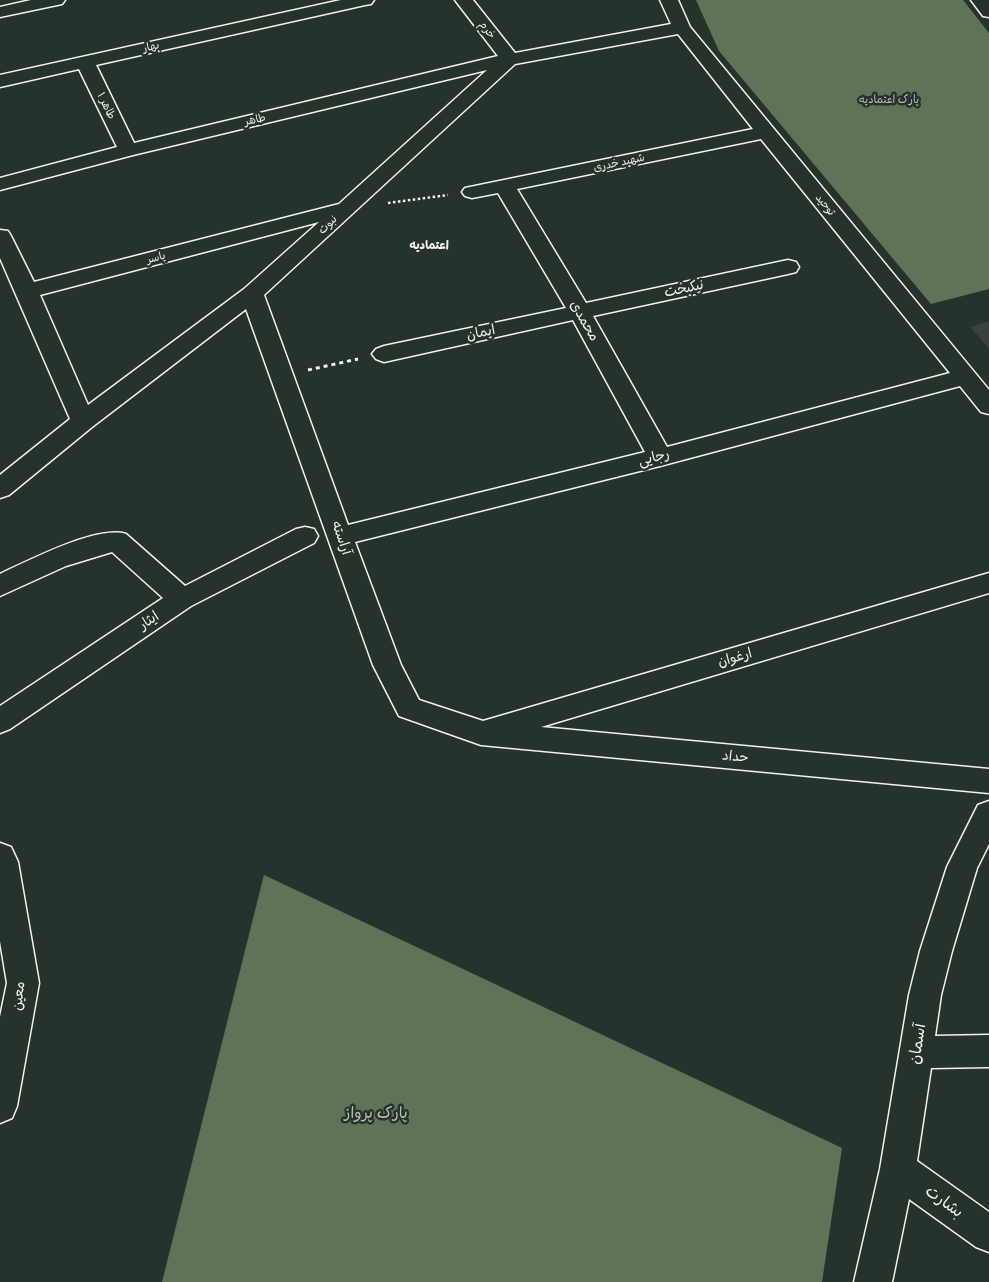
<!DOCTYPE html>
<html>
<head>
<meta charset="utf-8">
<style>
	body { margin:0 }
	canvas { display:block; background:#26332d }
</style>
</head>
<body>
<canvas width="989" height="1282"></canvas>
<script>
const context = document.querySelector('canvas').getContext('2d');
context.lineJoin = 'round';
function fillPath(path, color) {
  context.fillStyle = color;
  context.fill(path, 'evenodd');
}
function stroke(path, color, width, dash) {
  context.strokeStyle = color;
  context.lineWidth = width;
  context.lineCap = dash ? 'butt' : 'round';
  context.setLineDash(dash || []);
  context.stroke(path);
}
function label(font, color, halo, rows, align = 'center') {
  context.font = font + ' "Patrick Hand","Playpen Sans Arabic",sans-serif';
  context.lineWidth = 5;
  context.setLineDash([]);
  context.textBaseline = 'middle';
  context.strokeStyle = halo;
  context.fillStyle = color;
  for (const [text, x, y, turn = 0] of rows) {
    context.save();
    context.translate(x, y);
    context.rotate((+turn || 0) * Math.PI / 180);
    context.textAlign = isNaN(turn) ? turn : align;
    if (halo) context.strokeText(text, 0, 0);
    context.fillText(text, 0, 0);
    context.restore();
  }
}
const built = new Path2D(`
	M989,321V348L970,327Z`);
const green = new Path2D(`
	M696,0H963L989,33V289L931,304L719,51Z
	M264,875L842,1148L822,1282H162Z`);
const pathFar1 = new Path2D(`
	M388,203L448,195`);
const path = new Path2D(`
	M308,370L358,359`);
const minor = new Path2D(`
	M31,0H65L62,4L0,17V7Z
	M341,0H374L371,4L365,5L96,65L134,143L498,56L455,0H473L515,53L671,24L660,0H678L690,27L989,390V414L981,412L960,386L660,466L355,542L401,665L419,700L483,721L989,573V593L541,727L989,769V793L481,745L399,716L373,665L246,309L92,427L9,495L0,498V475L70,419L0,258V230L8,231L11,236L34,282L339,204L487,70L133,155L0,190V178L117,147L79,69L0,87V75ZM678,34L753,129L465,188L462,192L465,196L472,198L498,193L566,308L384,346L376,349L372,354L376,359L384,362L573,320L645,452L348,525L264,295L515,64ZM761,139L950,373L667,447L593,316L788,274L796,272L799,267L796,262L788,260L586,303L517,189ZM319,222L244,289L88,405L40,295Z
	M971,0H989V17L983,16Z
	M305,527L314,529L318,536L314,543L191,606L10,729L0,733V706L163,598L112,552L66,566L0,596V574C28,561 97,525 126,534L185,586L296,529Z
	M989,801V844L977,868L952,951L941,995L935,1036L989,1035V1067L931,1068L917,1161L989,1212V1252L976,1247L909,1199L892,1282H854L880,1169L909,995L920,951L947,867L978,805Z
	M0,843L11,847L18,862L39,983L17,1106L12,1118L0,1123V1017L7,983L0,941Z`);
const farStreetnames = [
	["خرم",487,30,52],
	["بهار",151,47,-13],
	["طاهر ۱",106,106,64],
	["طاهر",255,120,-13],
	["شهید خدری",619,163,-12],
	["توحید",825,205,51],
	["نبوت",328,225,-45],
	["یاسر",156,258,-15]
];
const farParknames = [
	["پارک اعتمادیه",889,100]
];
const farNeighbourhoodnames = [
	["اعتمادیه",429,246]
];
const streetNames = [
	["نیکبخت",684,289,-12],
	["محمدی",584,321,60],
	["ایمان",481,333,-12],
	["رجایی",654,458,-14],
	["آراسته",341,538,71],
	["ایثار",149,621,-34],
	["ارغوان",735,658,-16],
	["حداد",735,757,5],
	["معین",19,996,-84]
];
const nearStreetnames = [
	["آسمان",918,1044,-81],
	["بشارت",944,1202,36]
];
const nearParknames = [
	["پارک پرواز",376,1114]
];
fillPath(built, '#394242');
fillPath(green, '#607356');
stroke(minor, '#f4f1e8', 3);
stroke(pathFar1, '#f4f1e8', 2.5, [2.5, 2.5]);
stroke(path, '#f4f1e8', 3, [4, 4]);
fillPath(minor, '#26332d');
label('11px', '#f4f1e8', '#26332d', farStreetnames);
label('11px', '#b9bfae', '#26332d', farParknames);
label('bold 12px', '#f4f1e8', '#26332d', farNeighbourhoodnames);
label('14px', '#f4f1e8', '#26332d', streetNames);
label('16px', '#f4f1e8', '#26332d', nearStreetnames);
label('16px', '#b9bfae', '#26332d', nearParknames);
</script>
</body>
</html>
